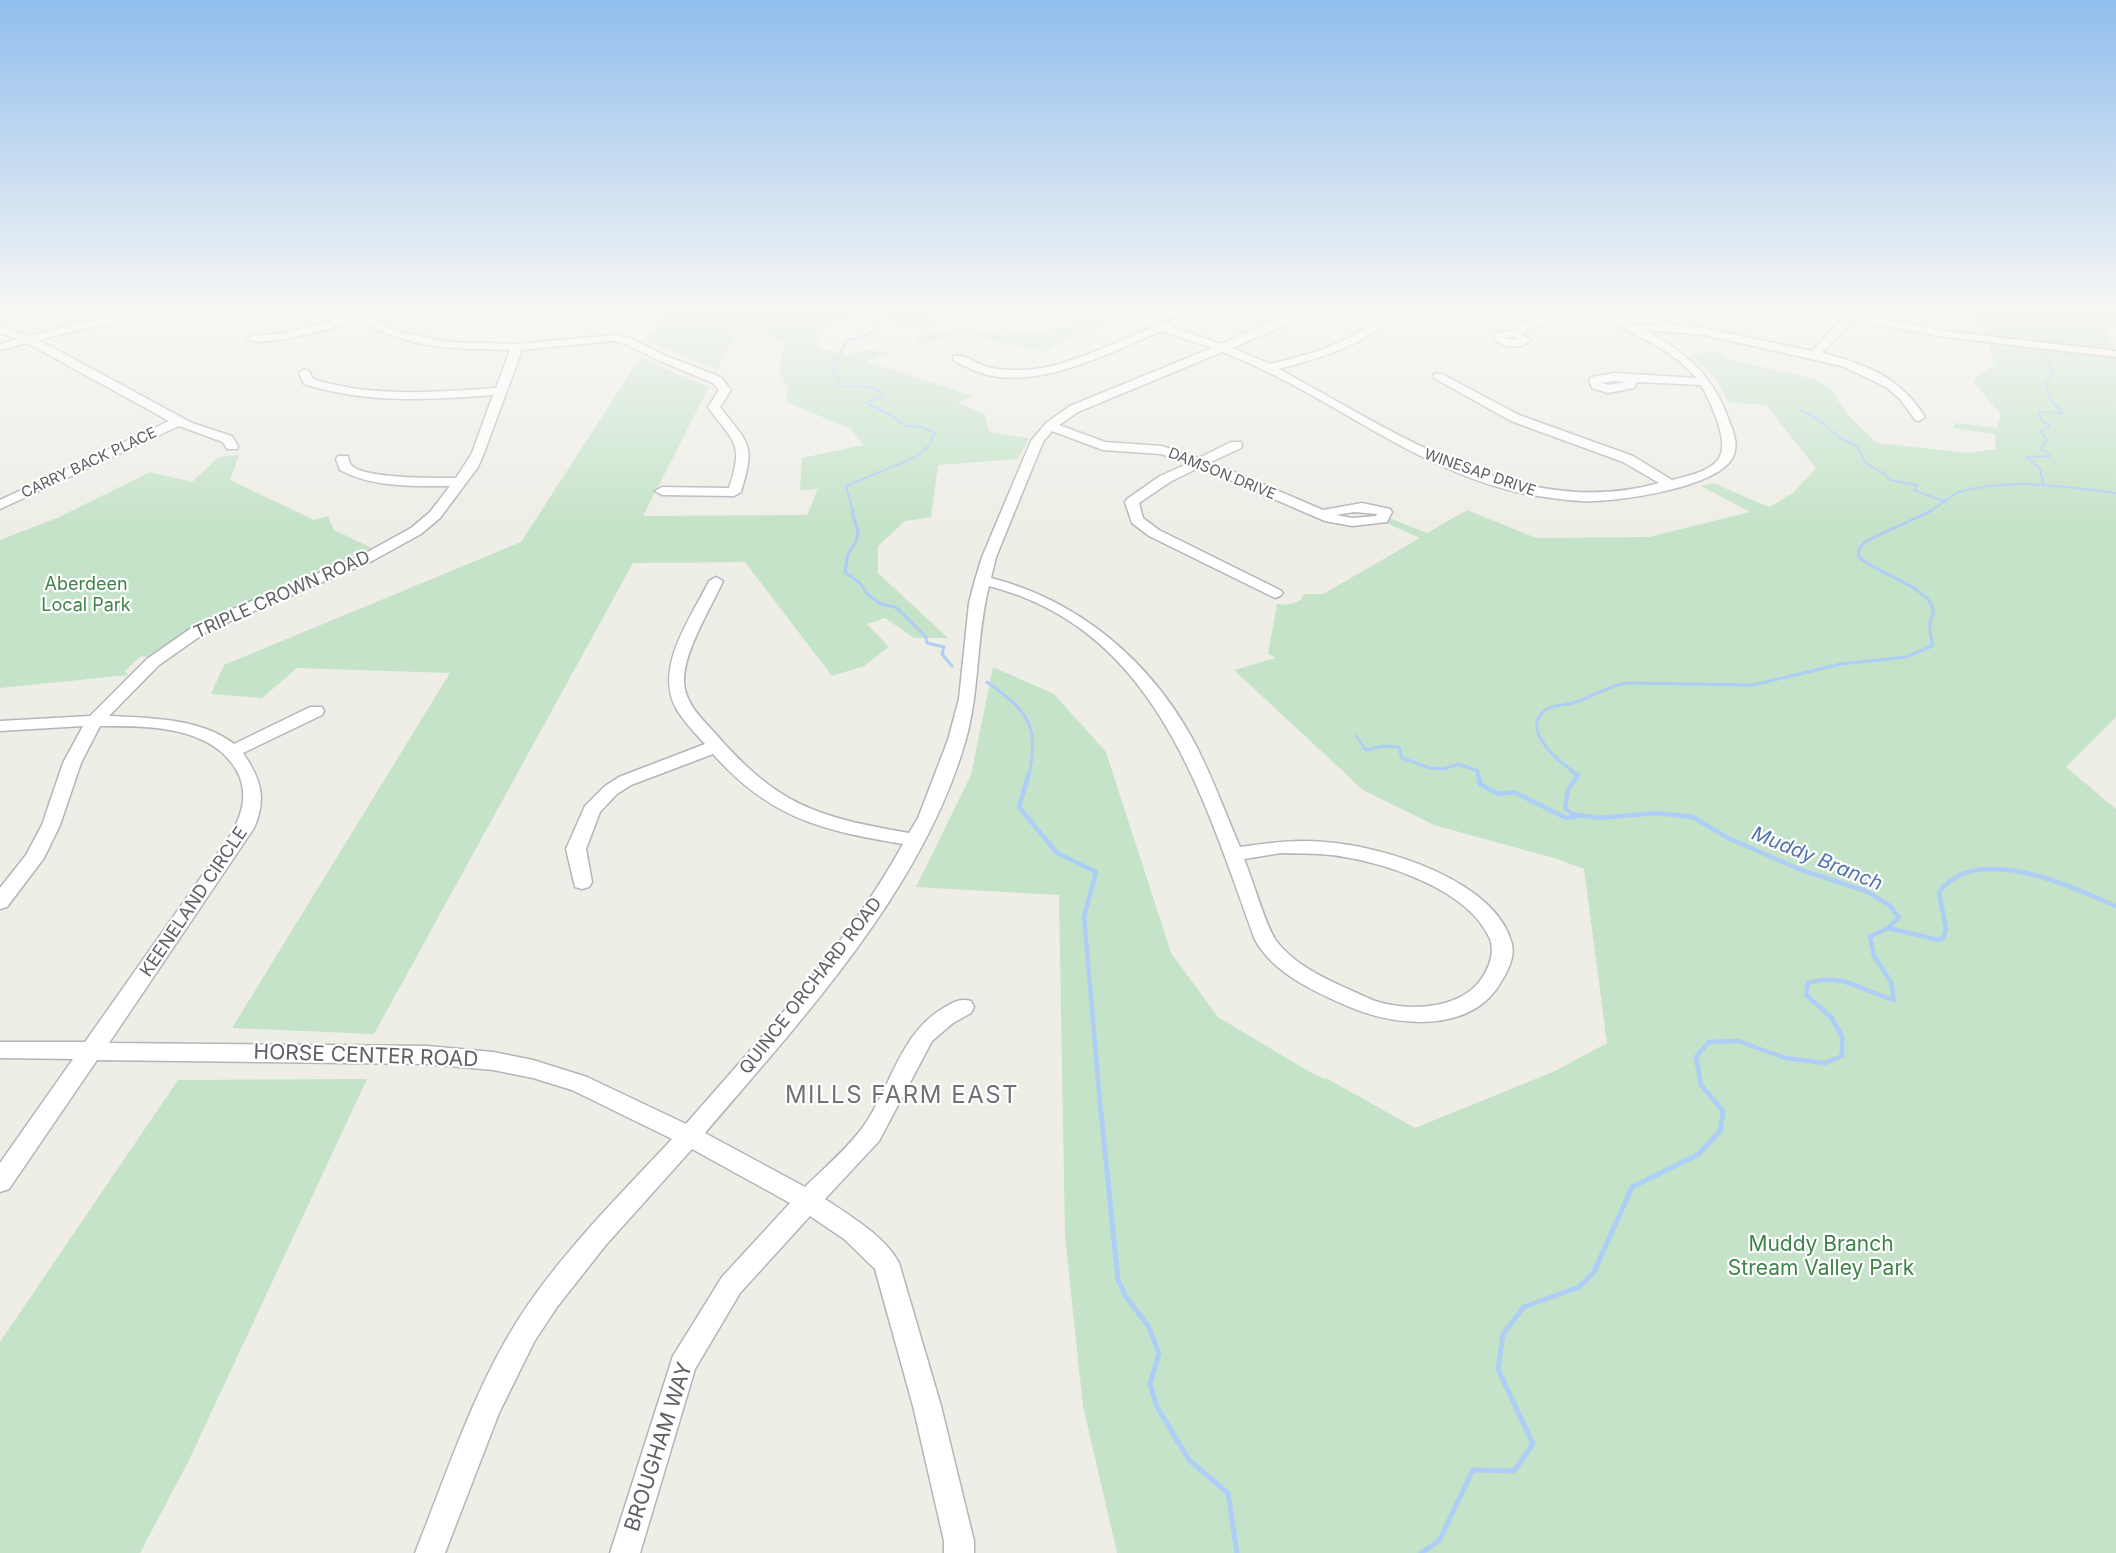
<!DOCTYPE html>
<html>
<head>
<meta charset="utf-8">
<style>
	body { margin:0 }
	canvas { display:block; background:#eeede6 }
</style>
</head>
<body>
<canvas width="2116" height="1553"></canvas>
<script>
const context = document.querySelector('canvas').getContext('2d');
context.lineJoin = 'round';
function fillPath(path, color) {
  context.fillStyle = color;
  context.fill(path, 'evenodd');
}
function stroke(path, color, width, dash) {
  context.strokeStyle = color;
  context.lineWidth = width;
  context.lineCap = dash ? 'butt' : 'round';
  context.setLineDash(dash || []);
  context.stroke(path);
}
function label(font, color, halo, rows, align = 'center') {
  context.font = font + ' Inter,sans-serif';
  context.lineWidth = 4.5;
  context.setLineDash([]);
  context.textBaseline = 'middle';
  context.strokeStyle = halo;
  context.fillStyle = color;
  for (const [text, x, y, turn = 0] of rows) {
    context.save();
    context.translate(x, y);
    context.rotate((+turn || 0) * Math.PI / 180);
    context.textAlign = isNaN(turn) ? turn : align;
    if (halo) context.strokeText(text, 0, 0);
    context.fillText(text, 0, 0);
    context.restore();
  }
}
const green = new Path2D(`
	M669,309H926L927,314L952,315L928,326L894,324L886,312L851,318L815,330L823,349L848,356L868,350L887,352L867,362L973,396L959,403L985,415L989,432L1029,438L1018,459L938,465L931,517L905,521L878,546V573L948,638H914L885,618L867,624L889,647L864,666L832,676L745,562L633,563L374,1034L232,1028L450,673L297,668L262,698L211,694L224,665L521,542L640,358L709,387L643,516L807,515L818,489L800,490L802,458L864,445L851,429L786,402L789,389L779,372L784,342L762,334L737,331L717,370L644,340L660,324Z
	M1971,309H2116V327L2105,329L2116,350L1981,335L1979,324Z
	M1097,318L1110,323L1058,343L1044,352L974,335L960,334L919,344L915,338L953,330L957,326L981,333L1006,335L1069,326Z
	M1989,340L2116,355V717L2066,767L2116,809V1553H1117L1083,1406L1065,1237L1059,895L916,887L971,775L993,667L1054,694L1106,752L1171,953L1218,1017L1310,1072L1324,1079L1326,1078L1415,1128L1555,1071L1607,1043L1584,869L1557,859L1434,825L1363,790L1234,670L1276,658L1268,654L1277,604C1287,605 1300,605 1304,594H1323L1420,538L1384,522L1389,518L1427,533L1467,510L1536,538L1649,537L1750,512L1701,486L1713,483L1769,507L1793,493L1816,468L1766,405L1728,402L1716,378L1689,354L1717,351L1732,360L1814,379L1830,388L1846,413L1877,443L1968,453L1996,449L1995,434L1952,428L1955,423L1997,428L2001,415L1973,381L1994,364Z
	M239,455L230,480L314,520L328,516L334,530L372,548C294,579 219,613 147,657L141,656L125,671L128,675L0,688V540L57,518L150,472L192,482L219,457Z
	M367,1079L189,1460L140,1553H0V1342L178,1080Z`);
const streamFar3 = new Path2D(`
	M2010,309L2013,315L2025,321L2026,330L2035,337
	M1799,410L1818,419L1840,438L1856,446L1867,464L1885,474L1890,480L1917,485L1914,490L1946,502
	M2043,483L2040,469L2027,457L2051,456L2041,448L2047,440L2041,431L2050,426L2041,420L2039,412L2063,413L2050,399L2046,383L2053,373L2044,355
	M853,512L846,486L916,457L927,448L935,433L921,427L905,426L891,415L866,403L882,396L883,393L872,387L838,386L839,380L832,370L847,340L865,336L876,328L871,321L860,319L857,309
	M1928,512C1939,507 1951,495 1959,492C2010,477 2065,487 2116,493`);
const streamFar2 = new Path2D(`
	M852,511L858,532L856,542L848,554L845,572L860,583L868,595L881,604L895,607L900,611L926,637L927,643L944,647L942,654L952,666
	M987,682C1026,710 1040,724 1029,774
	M1356,736L1366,750L1384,746L1399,747L1402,758L1430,768L1444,769L1458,764L1478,771V774
	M1577,774C1560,763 1517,728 1547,709C1557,704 1569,705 1579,701C1597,695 1607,686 1627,683L1753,685L1841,664L1906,657L1932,646C1932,638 1929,630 1930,623C1931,618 1934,614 1933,609C1929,587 1875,573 1858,556L1859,549L1866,541L1931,511`);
const streamFar1 = new Path2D(`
	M1029,773L1019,807L1057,853L1096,872L1084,917L1101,1114
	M1478,773L1480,784L1498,794L1514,792L1566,818L1579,816
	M1574,773L1578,775L1568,790L1565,808L1572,814L1598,818L1657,813L1693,817L1728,838L1801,870L1866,891L1889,905L1899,917L1888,928L1870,937L1874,956L1891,982L1894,1000C1861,991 1844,972 1808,983L1806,995L1831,1017L1842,1036V1056L1825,1063L1785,1058L1738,1041L1709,1042L1696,1057L1701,1085L1723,1111V1114
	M1888,928L1939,940L1944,937L1946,929L1939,892C1978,842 2070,886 2116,906`);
const stream = new Path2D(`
	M1101,1112L1118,1280L1126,1297L1149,1327L1159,1354L1150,1384L1157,1407L1189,1460L1228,1493L1237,1553
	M1421,1553L1439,1541L1473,1470L1514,1471L1533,1444L1498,1369L1503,1334L1524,1307L1579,1287L1594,1272L1632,1187L1699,1154L1720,1131L1723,1112`);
const minor = new Path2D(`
	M160,309L178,310L173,313L85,328L39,340L192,423L232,436L238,446L237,449H227L223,442L179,426L0,509V500L169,421L27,343L0,350V344L17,339L0,333V326L30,336L84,322Z
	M347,309H359L389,328L401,332L447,342L517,344L613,335L632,339L666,356L721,377L731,390L720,407C749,445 756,443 741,492L734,496L662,495L655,491L662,487L729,488C745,441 733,443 708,407L719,390L713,383L658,360L628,345L613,341L522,350L484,453L478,467L440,518L421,534L372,561L209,630L159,665L109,716C149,718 201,718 234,744L310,707H322L324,711L322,715L243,753C261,779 267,799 254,828L109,1043L427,1046L493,1052L533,1060L587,1077L686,1124C763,1035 846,948 903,844C821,830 771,819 713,754L631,785L617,794L600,812L586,849L592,882L589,887L582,889L575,887L566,849L585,806L605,786L619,777L705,744C695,733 683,721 676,708C654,667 691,618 709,581L716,577L723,581C711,608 683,652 684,682C685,703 701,718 714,732C777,805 816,817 909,833L918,818L948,740L959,699L969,603L975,580L982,557L1031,441L1046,423L1070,406L1212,348L1162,331C1109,352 1036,393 978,372C970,369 961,364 953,360V356C965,353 976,364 987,367C996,369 1006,370 1015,370C1059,372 1110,344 1151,328L1137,322L1117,309H1130L1161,324L1198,309H1213L1172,327L1221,344L1301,309H1314L1300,319L1232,348L1270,364C1302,356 1336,348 1363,329C1376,320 1384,309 1399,309C1369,345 1323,357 1279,369C1394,431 1522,522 1659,483L1623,462L1511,421L1434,378V374H1442L1519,415L1633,456L1672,480C1687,476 1710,472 1719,458C1730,442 1710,401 1701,385L1637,382L1634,388L1608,393L1592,388L1589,380L1591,377L1615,373L1696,378C1678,355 1651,343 1627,330C1618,325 1608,316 1598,314C1582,310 1535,322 1522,334L1531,340C1520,350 1506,348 1495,340V336L1499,332L1512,331L1529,320L1555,312L1605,309L1634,325L1668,324L1704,328L1812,351L1851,309H1862L1858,314L1944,331L2116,351V357L1944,337L1853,320L1822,353C1866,364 1900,377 1925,417L1919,421L1915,420L1900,399L1886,387L1842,366L1704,335L1646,330C1683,351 1710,372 1726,413C1731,426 1740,443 1733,457C1718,488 1614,503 1581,501C1563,500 1544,497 1526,494C1415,472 1326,391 1222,352L1078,412L1059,425L1105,442L1162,446L1199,458L1231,442H1241L1242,445L1241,448L1211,462L1323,510L1362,503L1390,509L1392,512L1387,522L1352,526L1325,521L1200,467L1170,482L1139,503L1143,518L1159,530L1280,590L1283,593L1280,596L1275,598L1149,536L1132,523L1125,502L1127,499L1160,476L1189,463L1161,454L1103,450L1052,431L1043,442L996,557L991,578C1078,600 1149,660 1192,738C1211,773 1224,810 1240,847C1268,843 1296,839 1325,842C1383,846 1496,880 1512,944C1515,957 1508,971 1501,982C1471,1035 1393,1027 1345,1005C1311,990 1274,973 1255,940C1203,797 1157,629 989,586C976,636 980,689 966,739C924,888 804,1017 705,1133L805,1187C824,1168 847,1149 863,1127C891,1088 900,1032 945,1007C954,1002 960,998 971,1001L974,1007L971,1013L953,1023L932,1041L879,1141L825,1199C849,1215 886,1237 899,1263L941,1406L974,1541V1553H944V1541L913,1406L875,1269L844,1239L810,1216L740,1293L695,1369L640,1553H610L673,1356L722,1277L790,1203L692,1149L605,1246L557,1307L534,1342L499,1413L445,1553H415C446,1476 472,1394 516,1323C559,1255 618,1197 672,1139L572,1090L533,1078L493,1070L427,1064L97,1060L9,1189L0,1192V1163L73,1059L0,1058V1042H85L230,836C242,815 249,794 237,771C211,725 146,726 100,726L81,763L60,825L44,858L7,907L0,909V888L26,855L42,825L63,763L83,726L0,731V721L90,716L147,659L197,624L362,555L411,528L430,512L450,486C414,486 373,488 340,470L336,459L338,456H348C349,459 349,463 351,465C363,479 437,478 456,478L472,453L493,395C428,400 367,404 304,384L299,373L305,369L309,371L313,379C373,398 434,392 496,388L510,350C457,349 407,349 361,320C342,325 260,350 247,339L253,336L284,333L354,315ZM1513,337L1517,340L1506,338V337ZM1615,381L1625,382L1609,385L1601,383ZM1354,512L1377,514L1376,516L1352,518L1336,515ZM1281,853C1298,854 1314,853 1331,855C1381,861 1468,888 1490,939C1494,950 1491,963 1485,973C1466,1010 1410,1012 1375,1001C1365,997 1355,992 1346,988C1321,977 1291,962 1275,939C1264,921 1253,880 1244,859Z
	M974,309L1012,313L1074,309C1057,322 991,323 974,309Z`);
const farStreetnames = [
	["CARRY BACK PLACE",89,463,-25],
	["WINESAP DRIVE",1480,473,19],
	["DAMSON DRIVE",1222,474,22]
];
const parkNames = [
	["Aberdeen",86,585],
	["Local Park",86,606]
];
const streetNames = [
	["TRIPLE CROWN ROAD",282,595,-24],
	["KEENELAND CIRCLE",194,902,-56],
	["QUINCE ORCHARD ROAD",811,986,-52]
];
const waterNames = [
	["Muddy Branch",1817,859,22]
];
const nearStreetnames = [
	["HORSE CENTER ROAD",366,1056,2],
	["BROUGHAM WAY",659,1447,-72]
];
const nearParknames = [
	["Muddy Branch",1821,1245],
	["Stream Valley Park",1821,1269]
];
const nearNeighbourhoodnames = [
	["MILLS FARM EAST",902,1096]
];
fillPath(green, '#c5e3c9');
stroke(streamFar3, '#aecef6', 2);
stroke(streamFar2, '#aecef6', 3);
stroke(streamFar1, '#aecef6', 4.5);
stroke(stream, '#aecef6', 5);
stroke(minor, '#b3b5b9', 3);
fillPath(minor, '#fff');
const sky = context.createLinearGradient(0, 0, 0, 526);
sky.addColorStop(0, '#91beee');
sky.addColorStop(0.59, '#f7f7f4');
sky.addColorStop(1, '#f7f7f400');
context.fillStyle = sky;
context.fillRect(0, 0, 2116, 526);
label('15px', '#5d6064', '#fff', farStreetnames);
label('18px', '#3f824a', '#fff', parkNames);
label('18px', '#5d6064', '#fff', streetNames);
label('italic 20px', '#5073af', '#fff', waterNames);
label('21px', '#5d6064', '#fff', nearStreetnames);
label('21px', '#3f824a', '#fff', nearParknames);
context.letterSpacing = '1.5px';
label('24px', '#6f7276', '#fff', nearNeighbourhoodnames);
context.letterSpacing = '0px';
</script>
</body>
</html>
